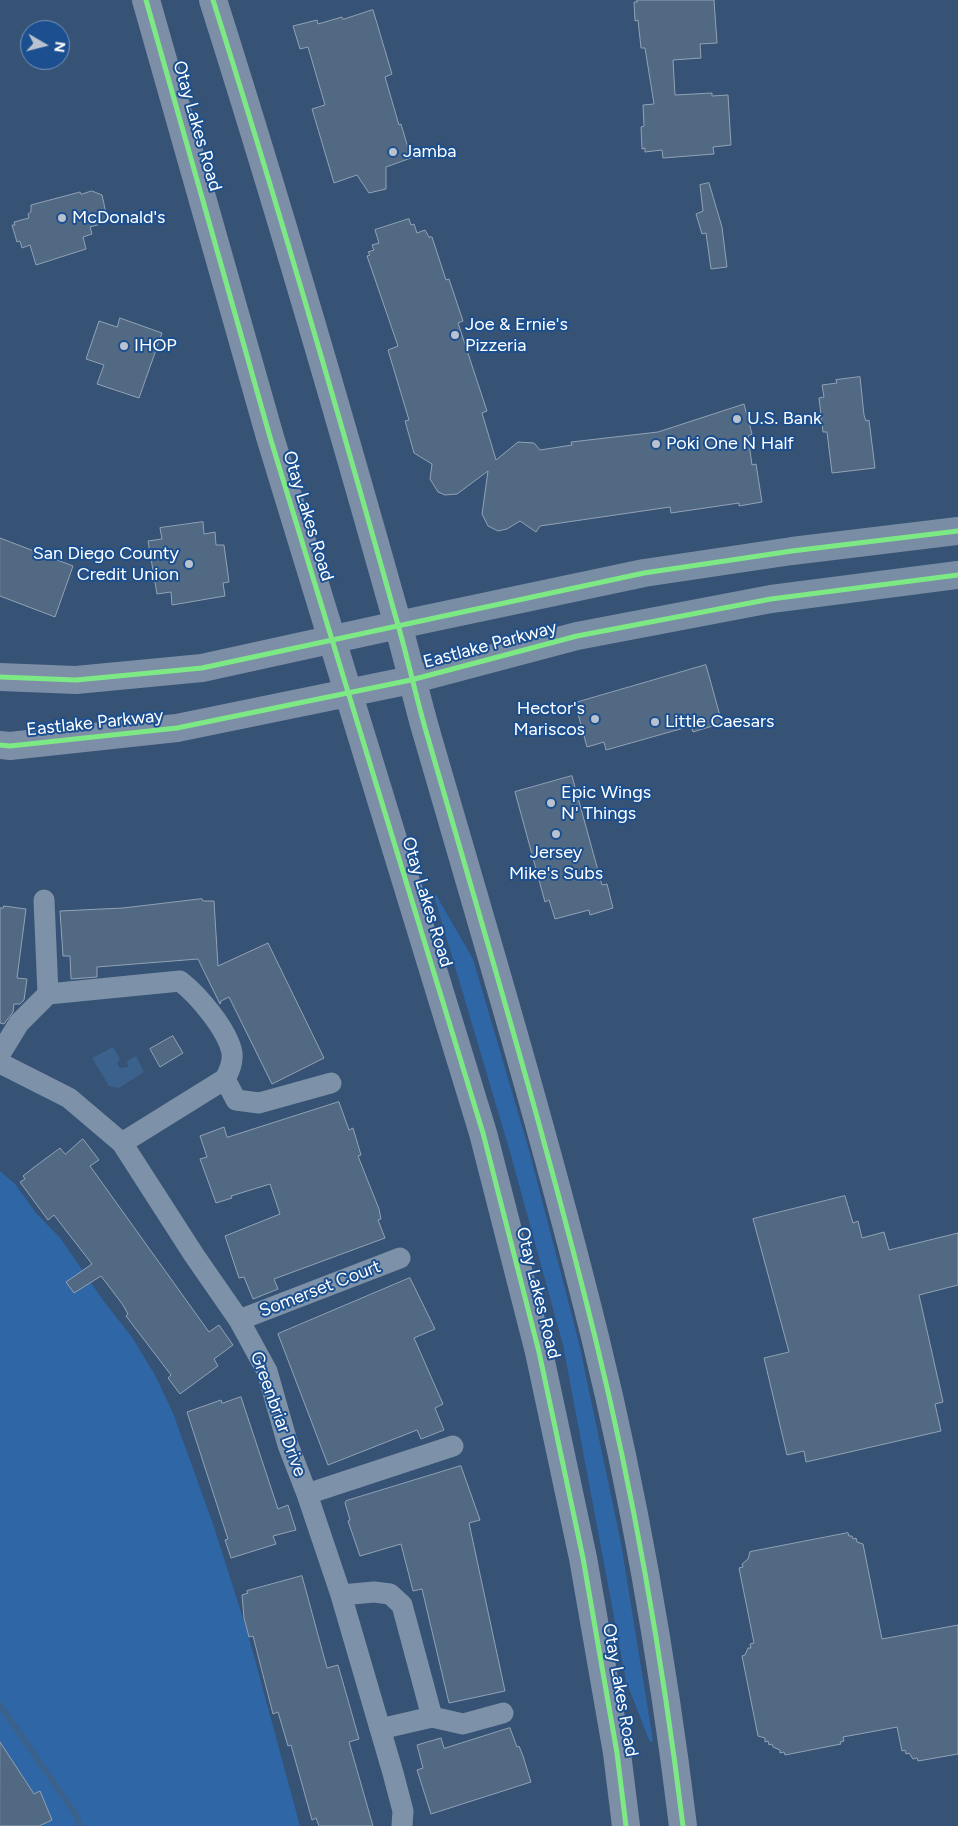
<!DOCTYPE html>
<html>
<head>
<meta charset="utf-8">
<style>
	body { margin:0 }
	#map { position:relative; width:958px; height:1826px; overflow:hidden; background:#365274; font-family:Figtree,sans-serif }
	canvas { display:block }
	.north { position:absolute; left:20px; top:20px; width:50px; height:50px; box-sizing:border-box; background:#1b4f8f; border:1px solid #7695bc; border-radius:50%; rotate:98deg; font-size:14px; font-weight:700; line-height:20px; text-align:center; color:#fff }
	.north::after { content:''; display:block; margin:auto; width:18px; height:22px; background:#b9c2ce; clip-path:polygon(50% 0,100% 100%,50% 72%,0 100%) }
</style>
</head>
<body>
<div id="map">
<canvas width="958" height="1826"></canvas>
<div class="north">N</div>
</div>
<script>
const context = document.querySelector('canvas').getContext('2d');
context.lineJoin = 'round';
function fillPath(path, color) {
  context.fillStyle = color;
  context.fill(path, 'evenodd');
}
function stroke(path, color, width, dash) {
  context.strokeStyle = color;
  context.lineWidth = width;
  context.lineCap = dash ? 'butt' : 'round';
  context.setLineDash(dash || []);
  context.stroke(path);
}
function label(font, color, halo, rows, align = 'center') {
  context.font = font + ' Figtree,sans-serif';
  context.lineWidth = 4;
  context.setLineDash([]);
  context.textBaseline = 'middle';
  context.strokeStyle = halo;
  context.fillStyle = color;
  for (const [text, x, y, turn = 0] of rows) {
    context.save();
    context.translate(x, y);
    context.rotate((+turn || 0) * Math.PI / 180);
    context.textAlign = isNaN(turn) ? turn : align;
    if (halo) context.strokeText(text, 0, 0);
    context.fillText(text, 0, 0);
    context.restore();
  }
}
const green = new Path2D(`
	M436,895L473,959L529,1150L579,1343L621,1543L653,1741L650,1742L626,1681L563,1345L510,1152L434,896Z
	M0,1171L15,1184L36,1213L61,1239L105,1303L132,1337L155,1375L173,1413L213,1524L248,1634L300,1826H0Z`);
const water = new Path2D(`
	M113,1047L120,1059L117,1063L120,1068L128,1067L127,1061L136,1056L144,1072L119,1088L109,1086L92,1058Z`);
const stream = new Path2D(`
	M0,1705L76,1815L80,1826`);
const building = new Path2D(`
	M637,0H714L717,43L700,44L701,58L673,60L675,95L712,93V96L728,95L731,145L713,147L714,154L663,158L662,150L645,152V148L642,149L641,127L644,126L643,105L654,104L645,48H641L638,20L635,21L634,2H637Z
	M373,10L392,74L385,77L399,125L401,124L411,158L386,167V189L369,193L357,175L334,183L312,109L325,105L308,47L300,49L293,26L317,20L318,24L342,17L343,19Z
	M709,183L722,227L727,267L711,269L706,233L702,234L696,214L703,211L700,185Z
	M92,191L102,195L108,222L90,227L92,234L83,237L86,249L36,265L30,245L22,248L20,241L17,242L12,225H15L14,222L29,218L28,214L31,212V205L80,192L81,194Z
	M409,219L411,225L414,224L417,233L425,230L429,237H432L446,280L449,279L463,321L458,323L487,411L482,413L496,460L518,442L534,443L540,450L572,445L571,442L658,432L744,404L752,434L748,436L752,465L756,464L762,502L739,506V503L671,513L670,507L540,526L536,532L520,521L507,529L498,531L488,526L482,514L488,471L457,494L445,495L438,492L430,479L432,464L414,453L405,421L409,420L388,350L398,346L367,256L370,255L368,252L374,250L372,245L379,243L375,230Z
	M120,318L162,333L139,398L97,384L104,365L86,359L99,321L117,327Z
	M860,377L864,415L866,421L869,420L875,468L832,473L827,432H823L819,398L824,397L822,385L837,383L836,380Z
	M203,522L204,534L215,532L216,545H224L229,582L223,583L225,596L172,605L171,592L157,594L148,541L162,539L160,528Z
	M0,538L73,566L55,617L0,596Z
	M706,665L722,723L693,732L691,726L606,750L604,742L587,747L575,703Z
	M572,776L602,885L607,884L613,908L590,915L589,910L555,919L549,900L545,902L515,792Z
	M202,899L203,901H214L218,966L268,943L324,1058L272,1084L229,997L221,1001L220,1004L198,959L97,967V977L71,979L70,956H63L60,911L123,908Z
	M4,906L26,909L17,978L27,979L24,1000L20,1004H14L13,1012L4,1024L0,1023V908H3Z
	M173,1036L183,1053L160,1067L150,1049Z
	M339,1102L349,1130L353,1128L361,1155L358,1156L379,1209L381,1219L378,1220L385,1238L274,1279L278,1289L253,1299L244,1277L239,1278L225,1236L280,1214L270,1184L231,1196L232,1198L216,1203L200,1159L207,1157L200,1136L224,1127L227,1137Z
	M83,1139L99,1160L90,1166L209,1332L219,1325L233,1345L214,1359L218,1366L180,1394L168,1378L171,1375L126,1316L128,1314L123,1305L101,1276L74,1293L66,1282L92,1264L54,1215L48,1220L20,1182L25,1179L23,1176L33,1168L60,1148L65,1154Z
	M845,1196L853,1223L858,1221L862,1238L884,1232L889,1250L958,1233V1285L919,1295L943,1402L935,1404L941,1431L806,1462L804,1451L787,1455L764,1358L789,1352L753,1219Z
	M410,1278L435,1329L414,1338L443,1404L435,1408L444,1430L421,1439L417,1430L328,1465L278,1334Z
	M241,1397L278,1509L288,1505L296,1530L273,1536L276,1544L231,1558L225,1540L228,1539L187,1412L221,1400L222,1403Z
	M461,1466L480,1520L469,1523L505,1691L449,1703L422,1589L413,1591L401,1544L360,1556L348,1521L350,1520L345,1503L346,1501Z
	M848,1533L849,1536H852L853,1539L856,1538L857,1542L863,1544L882,1639L958,1625V1754L918,1761L917,1758L913,1759L909,1753L906,1754L905,1750L902,1751L897,1727L843,1737L844,1741L840,1742L841,1744L785,1755L784,1752L780,1753V1750L773,1747L772,1744L769,1745L768,1741L765,1742V1738L758,1736L742,1656L745,1655L748,1648H751L750,1644L754,1643L739,1568L743,1567L742,1564L748,1559L750,1552Z
	M302,1576L327,1668L338,1665L359,1739L349,1742L373,1826H319L316,1818L312,1820L291,1745L288,1746L278,1712L273,1714L253,1636L249,1637L244,1618L242,1595L248,1593L247,1591Z
	M510,1728L517,1747L519,1746L523,1756L531,1782L431,1814L417,1770L423,1768L417,1745L441,1738L444,1748Z
	M0,1742L34,1794L40,1791L52,1820L39,1826H0Z`);
const minor = new Path2D(`
	M44,900L48,994
	M0,1054L19,1023L48,994L180,981C198,995 228,1030 232,1053C233,1061 229,1072 225,1079L122,1143
	M0,1063L69,1098L122,1143L194,1255L239,1320L257,1353L267,1371L288,1445L307,1494L341,1595L393,1773L403,1811L402,1826
	M225,1079L236,1100L259,1103L331,1083
	M239,1320L400,1258
	M307,1494L453,1446
	M341,1595L374,1592L390,1594L402,1605L432,1717
	M380,1729L432,1717L463,1724L503,1713`);
const secondary = new Path2D(`
	M398,625L644,573L792,551L958,531
	M411,680L577,636L771,599L958,575`);
const primary = new Path2D(`
	M146,0L270,437L483,1133L539,1352L583,1558L617,1753L626,1826
	M213,0C278,205 338,411 396,618C408,658 416,698 428,738C486,938 546,1138 596,1341C635,1500 663,1663 683,1826
	M0,677L76,680L202,668L398,625
	M0,745L10,746L177,728L411,680`);
const cycleway = new Path2D(`
	M146,0L270,437L483,1133L539,1352L583,1558L617,1753L626,1826
	M213,0C278,205 338,411 396,618C408,658 416,698 428,738C486,938 546,1138 596,1341C635,1500 663,1663 683,1826
	M0,677L76,680L202,668L644,573L792,551L958,531
	M0,745L10,746L177,728L411,680L577,636L771,599L958,575`);
const markers = [
	[393,152,5,"#b9c2ce"],
	[62,218,5,"#b9c2ce"],
	[455,335,5,"#b9c2ce"],
	[124,346,5,"#b9c2ce"],
	[737,419,5,"#b9c2ce"],
	[656,444,5,"#b9c2ce"],
	[189,564,5,"#b9c2ce"],
	[595,719,5,"#b9c2ce"],
	[655,722,5,"#b9c2ce"],
	[551,803,5,"#b9c2ce"],
	[556,834,5,"#b9c2ce"]
];
const streetNames = [
	["Otay Lakes Road",197,126,74],
	["Otay Lakes Road",308,516,73],
	["Eastlake Parkway",490,645,-15],
	["Eastlake Parkway",95,723,-6],
	["Otay Lakes Road",427,902,73],
	["Somerset Court",320,1289,-21],
	["Otay Lakes Road",538,1293,76],
	["Greenbriar Drive",278,1414,70],
	["Otay Lakes Road",620,1690,80]
];
const poiNames = [
	["Jamba",403,152],
	["McDonald's",72,218],
	["Joe & Ernie's",465,325],
	["Pizzeria",465,346],
	["IHOP",134,346],
	["U.S. Bank",747,419],
	["Poki One N Half",666,444],
	["San Diego County",179,554,"right"],
	["Credit Union",179,575,"right"],
	["Hector's",585,709,"right"],
	["Mariscos",585,730,"right"],
	["Little Caesars",665,722],
	["Epic Wings",561,793],
	["N' Things",561,814],
	["Jersey",556,853,"center"],
	["Mike's Subs",556,874,"center"]
];
fillPath(green, '#2f66a5');
fillPath(water, '#3b618d');
stroke(stream, '#3b618d', 6);
fillPath(building, '#526984');
stroke(building, '#92a2b6', 1);
stroke(minor, '#7d92a8', 21);
stroke(secondary, '#798da4', 28);
stroke(primary, '#7d8ea7', 28);
stroke(cycleway, '#7ce984', 5);
for (const [x, y, r, color] of markers) {
  const dot = new Path2D();
  dot.arc(x, y, r, 0, 2 * Math.PI);
  context.fillStyle = color;
  context.fill(dot);
  stroke(dot, '#1b4f8f', 2);
}
label('18px', '#fff', '#1b4f8f', streetNames);
label('18px', '#fff', '#1b4f8f', poiNames, 'left');
</script>
</body>
</html>
